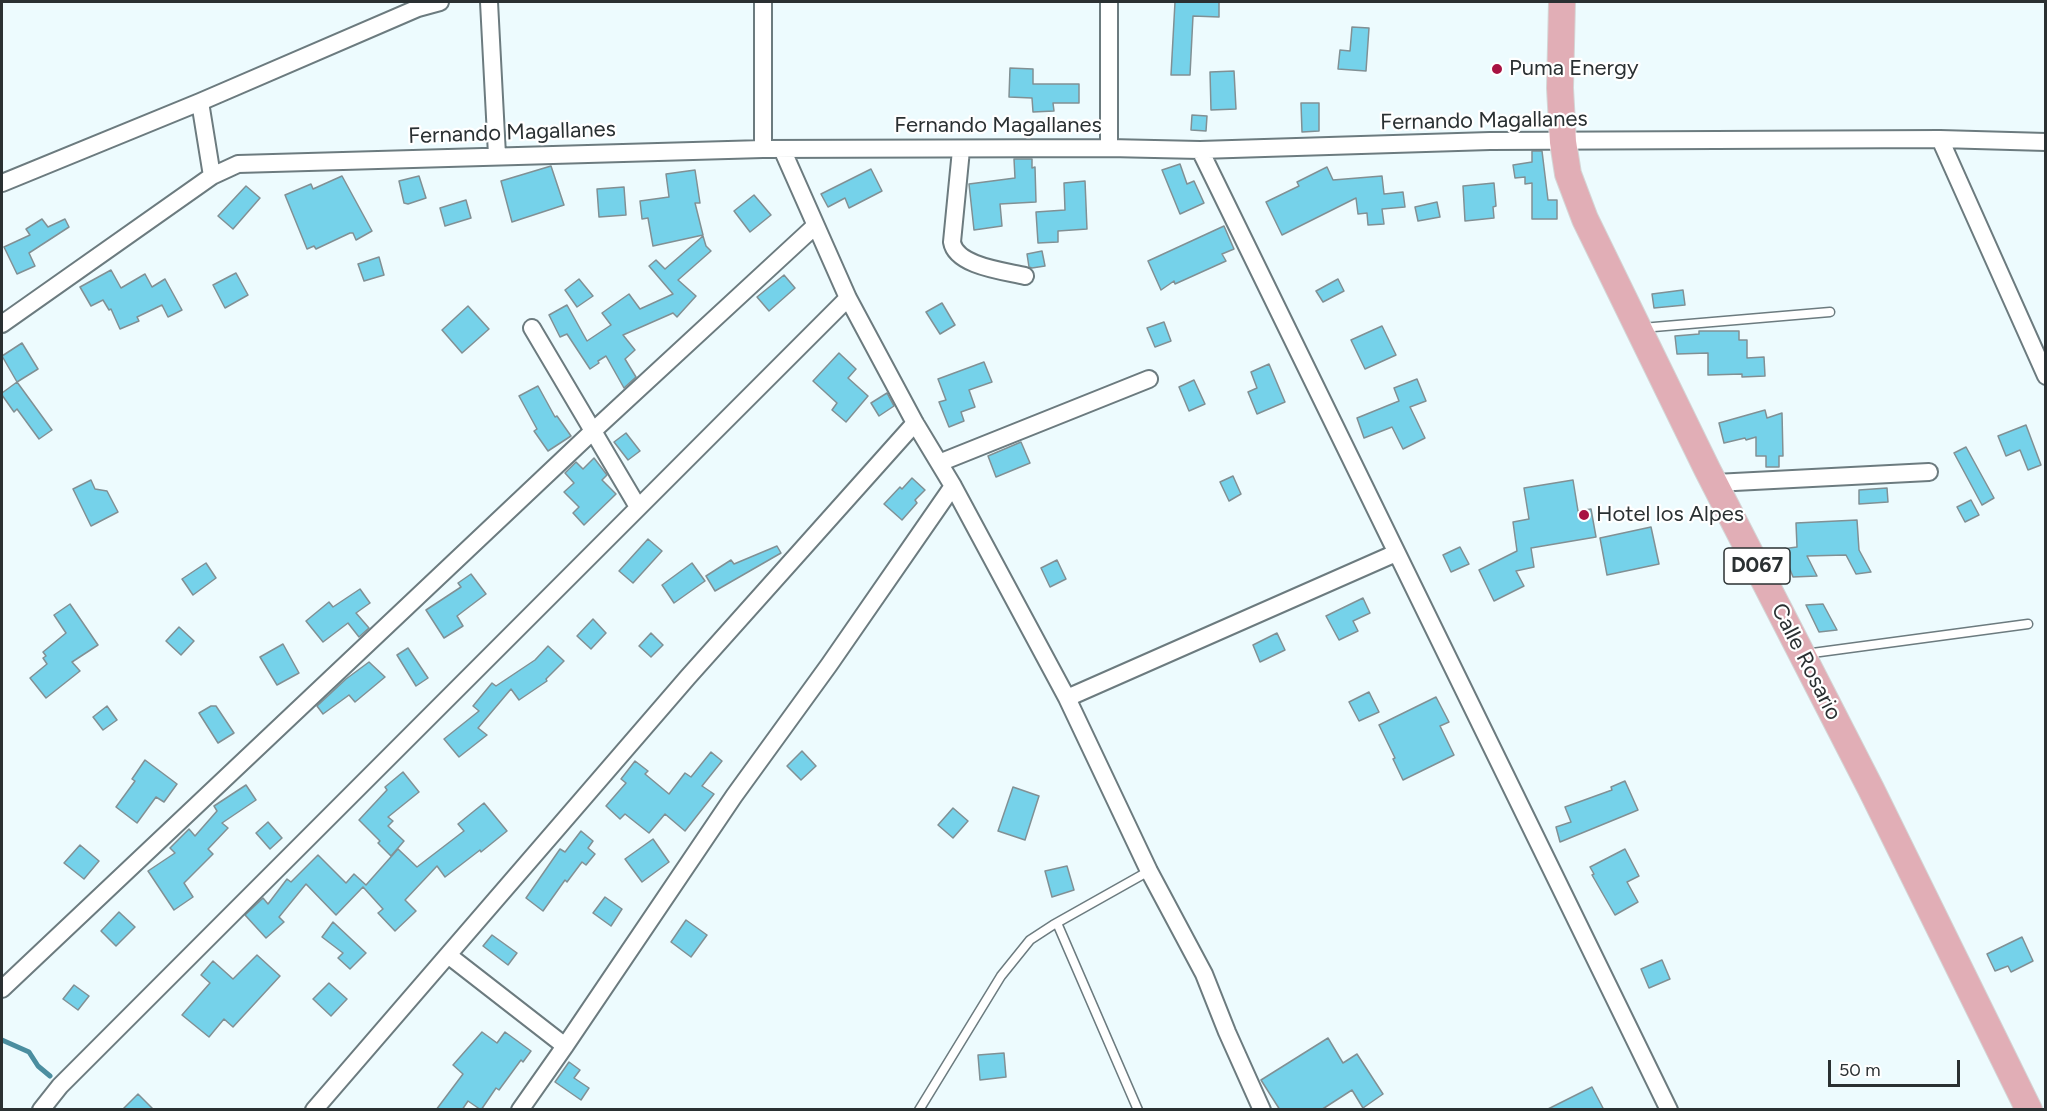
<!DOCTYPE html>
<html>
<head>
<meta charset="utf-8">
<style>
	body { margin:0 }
	#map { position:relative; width:2047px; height:1111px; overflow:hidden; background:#edfbfe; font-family:Figtree,sans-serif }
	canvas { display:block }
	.frame { position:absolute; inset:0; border:3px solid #2a3032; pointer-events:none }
	.scale { position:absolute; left:1828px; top:1060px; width:132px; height:27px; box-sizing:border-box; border:3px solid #2a3032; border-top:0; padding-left:8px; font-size:18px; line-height:21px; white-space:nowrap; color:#2a3032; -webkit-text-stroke:4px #fff; paint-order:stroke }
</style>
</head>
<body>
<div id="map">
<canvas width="2047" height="1111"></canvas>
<div class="frame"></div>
<div class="scale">50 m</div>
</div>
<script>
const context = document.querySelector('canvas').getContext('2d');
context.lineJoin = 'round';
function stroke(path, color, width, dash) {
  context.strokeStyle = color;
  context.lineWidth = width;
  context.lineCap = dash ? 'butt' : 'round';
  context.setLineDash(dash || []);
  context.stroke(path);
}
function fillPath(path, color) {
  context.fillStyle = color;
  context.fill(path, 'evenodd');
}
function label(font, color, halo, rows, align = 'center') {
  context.font = font + ' Figtree,sans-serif';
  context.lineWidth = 4.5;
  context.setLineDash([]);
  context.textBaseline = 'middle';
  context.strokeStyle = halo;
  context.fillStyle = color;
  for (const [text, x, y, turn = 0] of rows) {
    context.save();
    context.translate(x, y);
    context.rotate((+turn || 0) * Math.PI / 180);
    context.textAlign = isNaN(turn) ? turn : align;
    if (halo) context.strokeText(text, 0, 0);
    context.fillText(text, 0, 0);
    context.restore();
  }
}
const stream = new Path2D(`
	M2,1040L29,1052L38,1066L50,1076`);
const building = new Path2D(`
	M1175,2H1219V17L1193,16L1190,75H1171Z
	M1352,27L1369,28L1366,71L1338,69L1340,50L1350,51Z
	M1010,68L1033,69V84H1079V103H1053L1054,111L1033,112L1032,98L1009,97Z
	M1234,71L1236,109L1211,110L1210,72Z
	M1301,103H1319V131L1302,132Z
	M1192,115L1207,116L1206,131L1191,130Z
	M1532,151H1542L1548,200H1557V219H1532V183L1525,184V177L1515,178L1513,165L1532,162Z
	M1014,159H1032V168L1035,167L1036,202L1000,204L1002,226L974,230L969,184L1015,178Z
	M1180,164L1187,184L1194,181L1204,203L1180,214L1162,170Z
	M551,166L564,205L512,222L501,181Z
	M1327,167L1333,180L1382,176L1384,194L1403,192L1405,207L1382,209L1384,224L1368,225L1367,213L1358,214L1356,198L1282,235L1266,202L1299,186L1297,182Z
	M871,169L882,191L849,208L845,198L828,207L821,194Z
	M695,170L700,203H695L703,235L653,246L648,218L642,219L640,201L669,197L666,174Z
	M342,176L372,231L356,240L353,233H350L316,249L314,246L307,249L285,195L311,184L313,189Z
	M419,176L426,198L408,204L404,203L399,181Z
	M1085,181L1087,229L1058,231V242L1038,243L1036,212L1065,210L1064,183Z
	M1494,183L1496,206L1493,207L1494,218L1465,221L1463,186Z
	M246,186L260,198L233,229L218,216Z
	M624,187L626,215L599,217L597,189Z
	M754,195L771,215L750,232L734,211Z
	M466,200L471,218L445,226L440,208Z
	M1437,202L1440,217L1418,221L1415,207Z
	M42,219L48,227L65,219L69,227L29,253L35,266L17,274L4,247L30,235L26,229Z
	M1224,226L1234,249L1222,254L1226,261L1175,284L1174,281L1161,290L1148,261Z
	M703,236L706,246L711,251L678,280L696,296L677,317L673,313L623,335L635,350L625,359L636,377L624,388L606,356L598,361L599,363L590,369L567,334L560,337L549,315L567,305L587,341L611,325L602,313L629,294L640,309L673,294L649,266L656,260L665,269Z
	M1042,251L1045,266L1032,268L1029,267L1027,254Z
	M379,257L384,275L364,281L358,264Z
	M111,270L121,288L145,274L152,287L165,279L182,310L168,317L162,305L137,317L139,321L120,329L111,309L109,310L103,300L91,306L80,287Z
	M236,273L248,295L225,308L213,285Z
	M784,275L795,288L769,311L757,297Z
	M579,279L593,296L577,307L565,290Z
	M1338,279L1344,291L1323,302L1316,291Z
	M1683,290L1685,305L1654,308L1652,294Z
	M942,303L955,325L940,334L926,312Z
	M468,306L489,329L462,353L442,330Z
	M1164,322L1171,341L1155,347L1147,328Z
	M1382,326L1396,355L1365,369L1351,340Z
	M1699,331H1739V340H1747V358L1764,357L1765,376L1742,377V374L1708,375V353L1677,354L1675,336L1699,334Z
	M22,343L38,369L17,382L2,356Z
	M839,353L856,369L848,378L868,396L846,422L832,410L837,403L813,381Z
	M984,362L992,382L969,390L975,407L961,412L964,421L949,427L939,402L946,400L938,379Z
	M1269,364L1285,402L1257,414L1248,392L1257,388L1251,372Z
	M1417,379L1426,401L1410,407L1425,438L1403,449L1392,427L1364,438L1357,418L1399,401L1394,388Z
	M1194,380L1205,404L1189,411L1179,387Z
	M17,382L52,430L39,439L17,409L14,412L2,395V393Z
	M538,386L555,417L557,416L571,436L548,451L534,431L537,429L519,396Z
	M887,393L894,406L879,416L871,403Z
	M1765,410L1767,418L1782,413L1783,456H1779V467H1766V456H1756V437L1746,440L1745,438L1724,443L1719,423Z
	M2026,425L2041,465L2028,470L2020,450L2006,456L1998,436Z
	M626,433L640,451L628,460L614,442Z
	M1021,442L1030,463L996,477L988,456Z
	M1966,447L1994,498L1982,505L1954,453Z
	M594,458L607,475L602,480L616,494L584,525L573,513L579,507L564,492L574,483L565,473L576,462L583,469Z
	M1233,476L1241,494L1229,501L1220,482Z
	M912,478L925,490L915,500L917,503L902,520L884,504L900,487L902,489Z
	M91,480L95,489L107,491L118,512L91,526L73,489Z
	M1573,480L1578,511L1591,509L1596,537L1531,548L1534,567L1516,571L1524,586L1494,601L1479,570L1517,551L1513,522L1529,519L1524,488Z
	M1887,488L1888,502L1859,504V490Z
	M1971,500L1979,515L1965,522L1957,507Z
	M1857,520L1859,550L1871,572L1856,574L1846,555L1807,556L1817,576L1793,577L1782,549L1797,547L1796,523Z
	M1651,527L1659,564L1607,575L1600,538Z
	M648,539L662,551L633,583L619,571Z
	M777,546L781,553L715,591L706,576L731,560L734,564Z
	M1460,547L1469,564L1451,572L1443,555Z
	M1057,560L1066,579L1050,587L1041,568Z
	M206,563L216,578L193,595L182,579Z
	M692,563L705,581L674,603L662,585Z
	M471,574L486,594L457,616L463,626L444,638L426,610L461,587L458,583Z
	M360,589L370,603L356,613L369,628L359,637L348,623L323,642L306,621L329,602L333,607Z
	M1363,598L1370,613L1353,621L1358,631L1339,640L1326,616Z
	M70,604L98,645L72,662L80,671L46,698L30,678L47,664L43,658L46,656L43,652L66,633L54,615Z
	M1823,604L1837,630L1819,632L1806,605Z
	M593,619L606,633L591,649L577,636Z
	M179,627L194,641L181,655L166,641Z
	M651,633L663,645L651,657L639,646Z
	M1277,633L1285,650L1260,662L1253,645Z
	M283,644L299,673L277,685L260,657Z
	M548,646L564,661L546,679L547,681L519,700L511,689L478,728L487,735L459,757L444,739L479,711L473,706L492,683L496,686L535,660Z
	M408,648L428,678L416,686L397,655Z
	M369,662L385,677L355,702L349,695L323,714L317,706L346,679Z
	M1369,692L1379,712L1359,721L1349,702Z
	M1436,697L1449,722L1440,726L1454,755L1403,780L1393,759L1395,758L1379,725Z
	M107,706L117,720L103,730L93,717Z
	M211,706H216L234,733L218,743L199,713Z
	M802,751L816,766L801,780L787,766Z
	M711,752L722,761L702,786L714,794L685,831L665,814L649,833L625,814L620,819L606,806L626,783L621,779L635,761L648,771L645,774L669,794L685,773L691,777Z
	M145,760L177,784L164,802L156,797L137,823L116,807L135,781L132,779Z
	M403,772L419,792L388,817L393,821L388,826L404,841L391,856L378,843L380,841L359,820L387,790L385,787Z
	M1625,781L1638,810L1560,842L1556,827L1571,822L1565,807L1612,790L1611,787Z
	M246,785L256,800L222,823L228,828L208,849L213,854L184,883L193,897L174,910L148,871L175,853L170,848L189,829L195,836L217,811L214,806Z
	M1013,787L1039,796L1025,840L998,831Z
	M484,803L507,831L481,852L480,850L445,877L437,866L405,900L416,911L395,931L378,913L383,909L363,887L336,915L306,884L279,917L284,922L266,938L245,915L263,898L268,904L287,879L291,882L318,855L346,883L354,874L366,885L398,849L417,867L464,831L458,824Z
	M953,808L968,821L953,838L938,825Z
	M268,822L282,838L270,849L256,833Z
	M581,831L593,841L588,848L595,854L586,865L582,862L567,882L565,880L543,911L526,898L560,849L565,852Z
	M653,839L669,862L642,882L625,859Z
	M80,845L99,861L84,879L64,863Z
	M1625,849L1639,876L1627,882L1638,902L1615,915L1592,875L1594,874L1590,867Z
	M1067,866L1074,890L1052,897L1045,871Z
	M605,897L622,909L611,926L593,913Z
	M119,912L135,927L116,946L101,931Z
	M686,920L707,935L691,957L671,942Z
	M333,922L366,953L350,969L338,958L343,953L322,937Z
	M492,935L517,953L508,965L483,946Z
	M2022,937L2033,961L2011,972L2008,966L1995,971L1987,954Z
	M257,955L280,976L233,1027L224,1019L209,1037L182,1015L210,983L201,975L213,961L233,979Z
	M1662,960L1670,979L1649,988L1641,969Z
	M329,983L347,999L331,1016L313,999Z
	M74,985L89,996L78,1010L63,999Z
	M482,1032L497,1043L505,1032L531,1051L523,1062L521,1060L499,1090L496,1088L481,1110L468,1101L462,1110H436L463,1074L453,1065Z
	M1328,1038L1343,1063L1357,1054L1383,1094L1363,1108L1352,1090L1321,1110H1280L1261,1080Z
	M1004,1053L1006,1077L980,1080L978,1055Z
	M569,1062L580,1070L574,1078L589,1088L581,1100L555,1082Z
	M1592,1087L1604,1110H1546Z
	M138,1094L154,1110H122Z`);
const service = new Path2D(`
	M1642,328L1830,312
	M1805,654L2028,624
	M1057,923L1138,1110
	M919,1110L1001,976L1030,940L1053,925L1149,871`);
const minor = new Path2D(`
	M489,2L497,155
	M200,102L212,176
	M1940,139L2046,376
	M1109,148V2
	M763,149V2
	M782,149L848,298L915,423L953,486L1067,698L1149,871L1204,974L1227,1032L1262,1110
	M961,150L952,242C956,266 1004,271 1025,276
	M1200,150L1669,1110
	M2,183L200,102L418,8L440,2
	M2,324L212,176L238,164L763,149L1109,148L1200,150L1490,141L1940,139L2046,142
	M532,328L638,507
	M939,463L1149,379
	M1715,483L1929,472
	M1067,698L1396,553
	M448,955L565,1046
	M2,989L593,431L815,226
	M41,1110L60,1086L848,298
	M314,1110L688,677L915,423
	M520,1110L565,1046L734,796L829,665L953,486`);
const primary = new Path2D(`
	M1562,2L1560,88L1563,142L1568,174L1585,219L1707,469L1871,789L2029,1110`);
const markers = [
	[1497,69,6,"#a81242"],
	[1584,515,6,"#a81242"]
];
const shields = [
	[1757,566,66]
];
const shieldNames = [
	["D067",1757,566]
];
const poiNames = [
	["Puma Energy",1509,69],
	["Hotel los Alpes",1596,515]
];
const streetNames = [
	["Fernando Magallanes",1484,121,-1],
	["Fernando Magallanes",998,126],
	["Fernando Magallanes",512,133,-2],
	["Calle Rosario",1806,662,63]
];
stroke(stream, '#4b8ea0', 5);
fillPath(building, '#75d2ea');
stroke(building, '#819094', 1.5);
stroke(service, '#6c7b7f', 11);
stroke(minor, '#6c7b7f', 20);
stroke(primary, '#d4d6d6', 28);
stroke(service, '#fff', 8);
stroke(minor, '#fff', 16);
stroke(primary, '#e1aeb6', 26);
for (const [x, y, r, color] of markers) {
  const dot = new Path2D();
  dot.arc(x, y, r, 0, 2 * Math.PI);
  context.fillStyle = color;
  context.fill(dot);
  stroke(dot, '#fff', 2);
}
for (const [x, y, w] of shields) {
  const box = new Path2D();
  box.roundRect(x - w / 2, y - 18, w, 36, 4.5);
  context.fillStyle = '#fff';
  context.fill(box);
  stroke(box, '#2a3032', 1.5);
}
label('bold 21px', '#2a3032', null, shieldNames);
label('22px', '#2a3032', '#fff', poiNames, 'left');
label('22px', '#2a3032', '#fff', streetNames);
</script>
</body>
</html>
